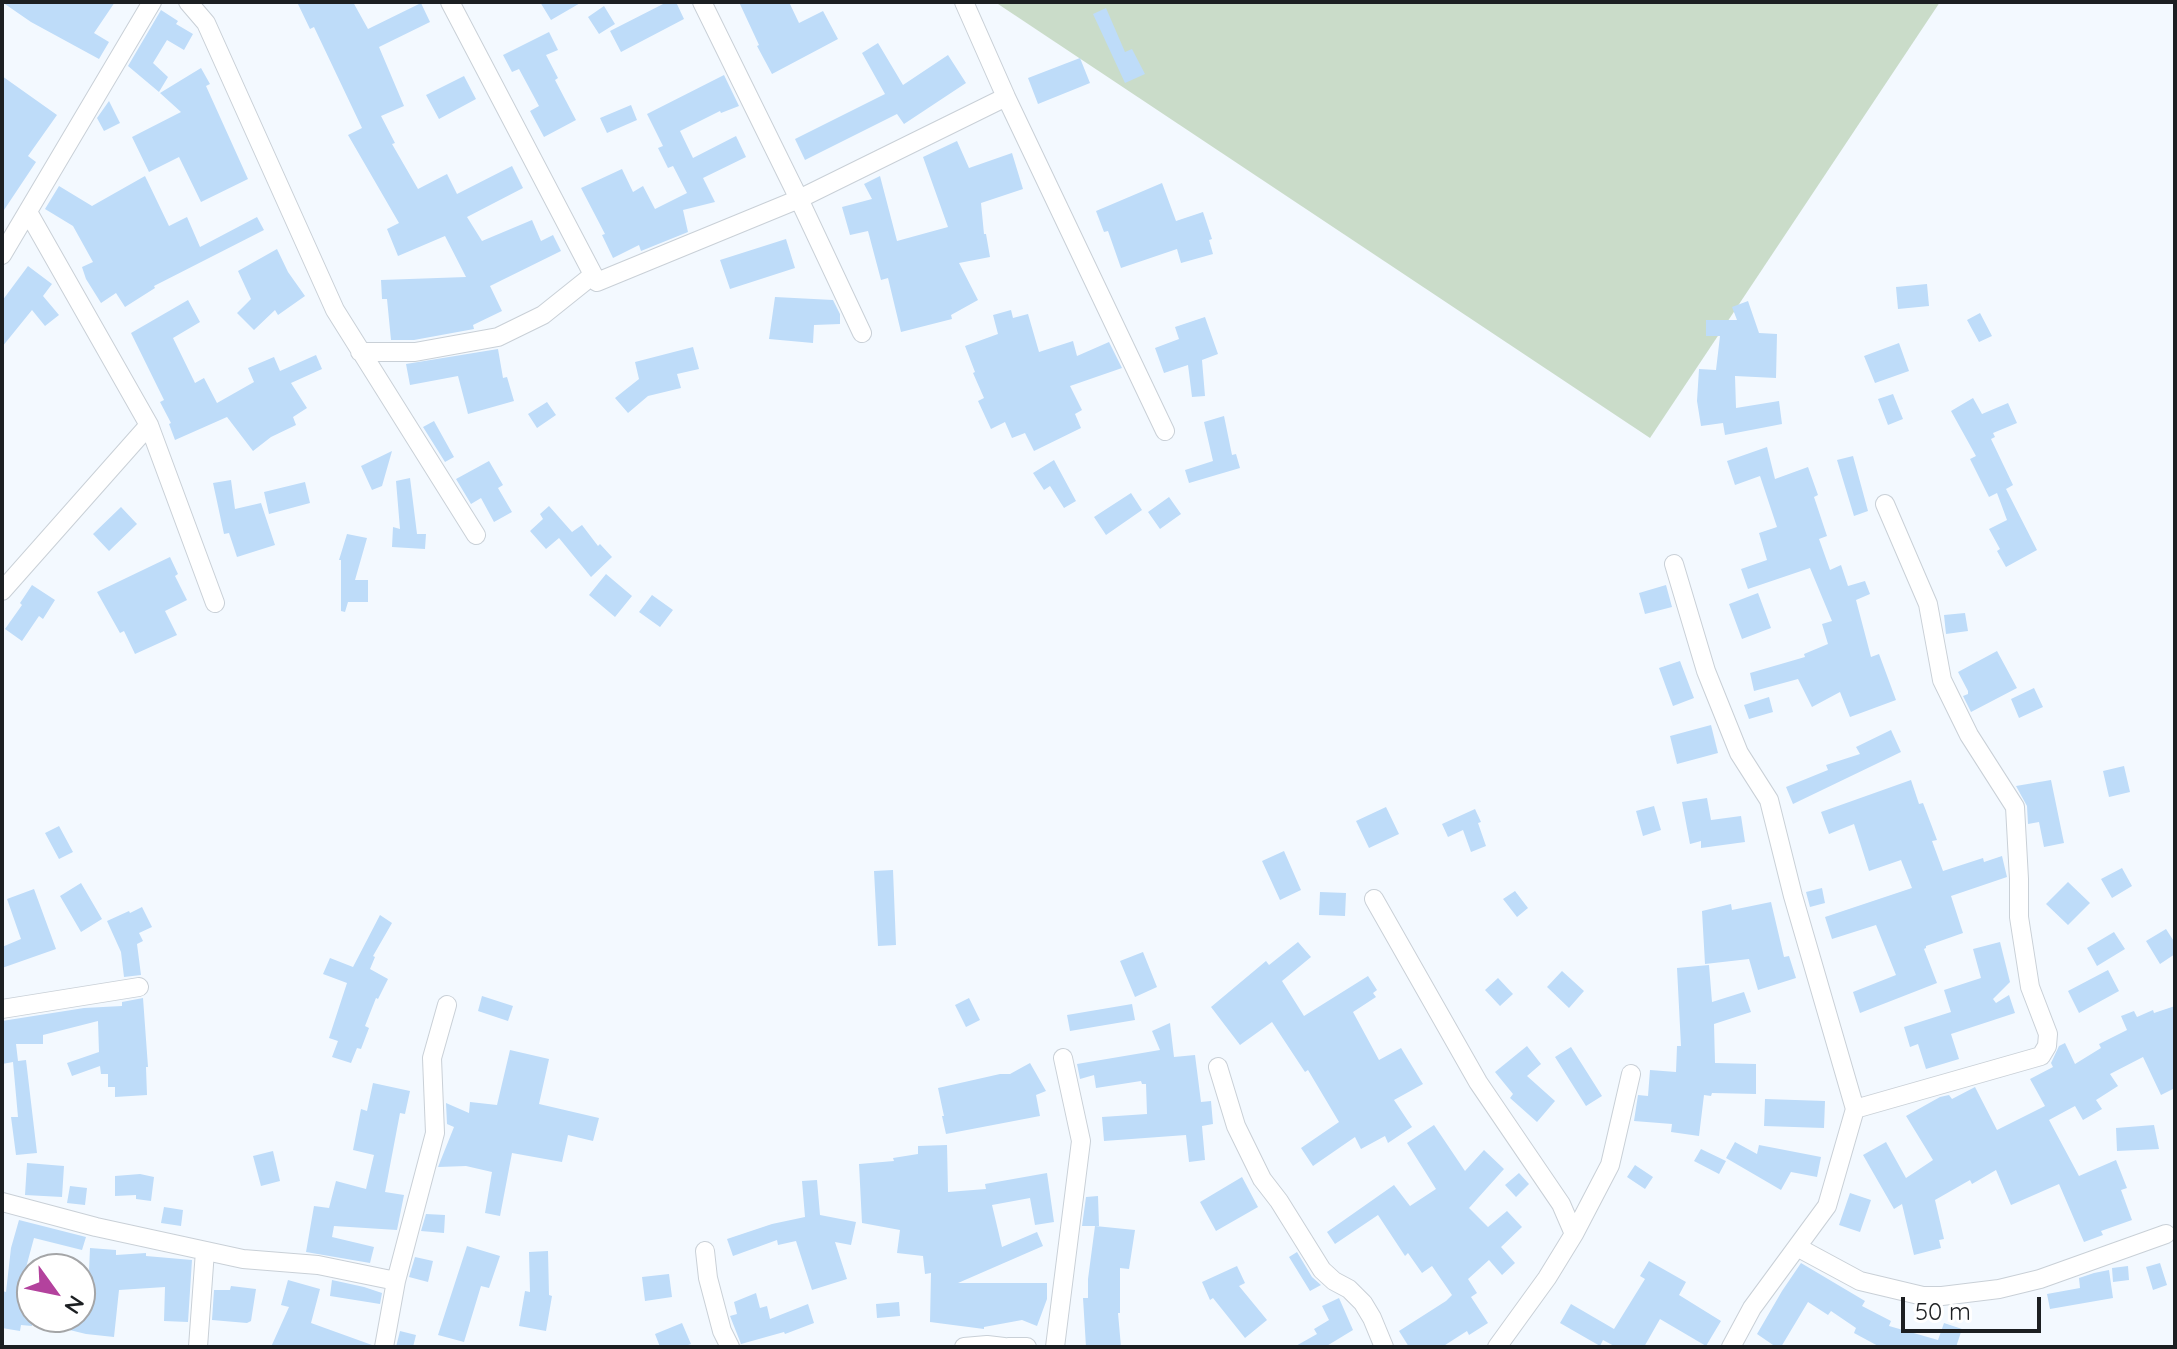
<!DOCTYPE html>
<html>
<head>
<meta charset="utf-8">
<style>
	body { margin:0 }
	#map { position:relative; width:2177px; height:1349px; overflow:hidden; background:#f3f9ff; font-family:Quicksand,sans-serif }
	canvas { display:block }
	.frame { position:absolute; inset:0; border:4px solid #1c1f22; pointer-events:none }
	.north { position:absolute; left:16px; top:1253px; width:80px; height:80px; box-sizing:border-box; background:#fff; border:2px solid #a4a5a7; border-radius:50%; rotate:123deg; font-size:22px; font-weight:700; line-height:32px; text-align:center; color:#1c1f22 }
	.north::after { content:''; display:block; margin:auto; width:28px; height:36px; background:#b3429d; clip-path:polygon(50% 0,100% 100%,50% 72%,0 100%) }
	.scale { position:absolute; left:1901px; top:1297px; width:140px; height:36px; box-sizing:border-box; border:4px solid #1c1f22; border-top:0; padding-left:10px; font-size:24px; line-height:28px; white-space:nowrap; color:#1c1f22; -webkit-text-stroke:6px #fff; paint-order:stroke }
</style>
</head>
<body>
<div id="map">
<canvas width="2177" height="1349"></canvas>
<div class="frame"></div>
<div class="north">N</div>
<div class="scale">50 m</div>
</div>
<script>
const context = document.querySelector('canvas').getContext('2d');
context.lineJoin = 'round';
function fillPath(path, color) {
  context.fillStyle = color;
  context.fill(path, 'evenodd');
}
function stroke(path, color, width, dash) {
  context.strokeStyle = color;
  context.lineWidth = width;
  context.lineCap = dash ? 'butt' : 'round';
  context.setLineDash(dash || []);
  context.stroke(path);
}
const green = new Path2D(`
	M995,2H1940L1650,438Z`);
const building = new Path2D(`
	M2,2H115L94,33L109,42L99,59L31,22Z
	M297,2H353L368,29L421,3L430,22L379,47L404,106L381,116L395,143L392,144L418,189L447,174L457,194L512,166L523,188L467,217L482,241L532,220L541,241L553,235L561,251L490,286L502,311L473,325L474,329L414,340H391L387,299H382L381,280L466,277L445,236L398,256L387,229L399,223L348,135L362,128L314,27L310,29Z
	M540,2H582L551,20Z
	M667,2H676L684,19L621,52L610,31Z
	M739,2H789L799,23L823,11L838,39L772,74L757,46L759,45Z
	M604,6L615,24L599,34L588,17Z
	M1106,8L1125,52L1132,49L1145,74L1125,83L1093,14Z
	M161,10L178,21L176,24L193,34L184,50L167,40L153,63L168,77L159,92L128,66Z
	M549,32L558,50L546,55L558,78L555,80L576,120L544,137L530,111L539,106L519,69L512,72L503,55Z
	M878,43L903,85L948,55L966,83L904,124L897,114L805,160L795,139L885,94L862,53Z
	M1080,58L1090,83L1038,104L1028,78Z
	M201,68L210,84L206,86L248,179L201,202L179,157L149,172L132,137L181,112L160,93Z
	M724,75L739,106L721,113L720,111L680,131L693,158L736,136L746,157L703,178L715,202L683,210L688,232L641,251L639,245L613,258L602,235L605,234L581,188L622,169L633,192L643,186L655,209L687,193L673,166L668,168L658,148L663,146L647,114Z
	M2,76L57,115L28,156L36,162L2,213Z
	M464,76L476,99L439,119L426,95Z
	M109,101L120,123L104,131L97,118Z
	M631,105L637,120L607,133L600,118Z
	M957,141L969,168L1012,153L1023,189L981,203L984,234H986L990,257L959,263L978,300L951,315L952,319L901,332L888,278L881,280L868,231L850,235L842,207L872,199L864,184L880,176L897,241L948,227L923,157Z
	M145,176L169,226L187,217L200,247L257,217L264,230L154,286L155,288L125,307L116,293L101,303L86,279L82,267L93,262L73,226L45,209L59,186L92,206Z
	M1162,183L1176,221L1203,212L1212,239L1209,240L1213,254L1181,263L1177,249L1121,268L1108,231L1104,232L1096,211Z
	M786,239L795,268L730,289L720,260Z
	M277,249L288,272L305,296L278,315L275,310L254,330L237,313L251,299L238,271Z
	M28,266L52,284L43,296L59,315L45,326L32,310L2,347V301Z
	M1927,284L1929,306L1898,309L1896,287Z
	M775,297L833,300L840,314V324L814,325L813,343L769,339Z
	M188,300L200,322L173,338L195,383L204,378L217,403L254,382L248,368L274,357L280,371L316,355L322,369L291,383L307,408L293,417L296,425L271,437L253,451L227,417L175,440L169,424L171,423L160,402L164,400L131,333Z
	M1748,301L1759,333L1777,334L1776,378L1735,376L1736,408L1779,401L1782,424L1725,435L1723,423L1701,426L1697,401L1699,369L1716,370L1720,336H1706V320H1737L1732,307Z
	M1011,310L1013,318L1028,314L1039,352L1073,341L1077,356L1109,342L1122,368L1070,386L1082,410L1075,414L1081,428L1034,451L1025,433L1012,438L1005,422L991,429L978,401L984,398L973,373L975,372L965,346L998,334L993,315Z
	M1980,313L1992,336L1979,342L1967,320Z
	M1205,317L1218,354L1202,360L1205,396L1192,397L1188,365L1164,373L1155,348L1179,339L1175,327Z
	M1899,343L1909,371L1875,383L1864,356Z
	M693,347L699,369L677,374L681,388L648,396L628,413L615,398L639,379L635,362Z
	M498,349L503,378L507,377L514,401L468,414L458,376L410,385L406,364Z
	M1893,394L1903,419L1888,425L1878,399Z
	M1973,398L1982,414L2008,403L2017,423L1993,433L1995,437L1991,439L2013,485L2006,489L2037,550L2006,567L1997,551L2000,549L1989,529L2007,520L1997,493L1989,497L1970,459L1976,456L1951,411Z
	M547,402L556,415L537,428L528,414Z
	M1224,416L1232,455L1236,454L1240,468L1189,483L1185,470L1213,461L1204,422Z
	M434,421L454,457L445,462L423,427Z
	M1767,447L1775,479L1808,467L1818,495L1814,497L1827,536L1819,539L1830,570L1841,565L1848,586L1865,581L1870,594L1856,600L1871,657L1879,654L1896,700L1850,717L1840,692L1812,707L1798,679L1754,691L1750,673L1805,657L1804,654L1828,644L1822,624L1832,621L1810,568L1748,589L1741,569L1767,560L1759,533L1777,527L1760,476L1735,485L1727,461Z
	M392,451L382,486L372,490L361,466Z
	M1853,456L1868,511L1854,516L1837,460Z
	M1054,460L1076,501L1064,508L1050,486L1044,490L1033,473Z
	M489,461L503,485L498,488L512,512L494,522L481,498L471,504L456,479Z
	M410,478L417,534H426L425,549L392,547L393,527L400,529L396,481Z
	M231,480L235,509L261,503L275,545L237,557L229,533L224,534L213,483Z
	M305,482L310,503L269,514L264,492Z
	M1131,493L1142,510L1106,535L1094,517Z
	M1169,497L1181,514L1160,529L1148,512Z
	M549,506L572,532L582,525L598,546L600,544L612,557L591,577L559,538L546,549L530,531L543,519L540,514Z
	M121,507L137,524L109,551L93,534Z
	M347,534L367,538L355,580H368V602H348L345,612L341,611V560H339Z
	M170,557L178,574L175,576L187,600L165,611L177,635L135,654L124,631L120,633L97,592Z
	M606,574L632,596L615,617L589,595Z
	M32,585L55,600L43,619L39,616L22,641L5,629L22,605L20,603Z
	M1666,585L1672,607L1645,614L1639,593Z
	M1758,593L1771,628L1742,639L1729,604Z
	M652,595L673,610L660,627L639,612Z
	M1965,613L1968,631L1946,634L1944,615Z
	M1997,651L2017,688L1971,712L1963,696L1968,694V691L1958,672Z
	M1680,661L1694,698L1673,706L1659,668Z
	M2034,688L2043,707L2019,718L2011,699Z
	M1769,697L1773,712L1749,719L1744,705Z
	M1711,725L1718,753L1677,764L1670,736Z
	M1891,730L1901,752L1793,804L1786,787L1828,770L1826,765L1860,754L1856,747Z
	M2124,766L2130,792L2109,797L2103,771Z
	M1911,780L1919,804L1923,803L1937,840L1932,841L1943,871L1983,858L1984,862L2002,856L2007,877L1951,896L1963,933L1926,946V948L1924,949L1937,983L1860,1013L1853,992L1896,975L1876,925L1832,939L1825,917L1912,888L1901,860L1869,871L1854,824L1829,834L1821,812Z
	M2051,780L2064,843L2044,847L2039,822L2028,824L2027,806L2016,786Z
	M1707,798L1711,820L1741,816L1745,842L1701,848V841L1690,844L1682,802Z
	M1654,806L1661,830L1643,836L1636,811Z
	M1386,807L1399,834L1369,848L1356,821Z
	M1475,809L1481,822L1478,823L1486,846L1471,852L1463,830L1448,837L1442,824Z
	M59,826L73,852L59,859L45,833Z
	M1284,851L1301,890L1280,900L1262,861Z
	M2122,868L2132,886L2112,898L2101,879Z
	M893,870L896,945L878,946L874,871Z
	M2068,882L2090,903L2068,925L2046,904Z
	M81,883L102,919L81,932L60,896Z
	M1822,888L1825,903L1810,907L1806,892Z
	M34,889L56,949L2,968V947L21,939L7,899Z
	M1515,891L1528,908L1517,917L1503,899Z
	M1320,892L1346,893L1345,916L1319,915Z
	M1771,902L1784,957L1789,956L1796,978L1758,990L1749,959L1705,964L1702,911L1731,904L1732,910Z
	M142,907L152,927L139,933L143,941L137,944L141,975L124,977L121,952L107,921L129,911L130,913Z
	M380,915L392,923L373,956L375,957L370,969L388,979L378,999L376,998L365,1026L369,1028L361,1049L357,1048L351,1063L332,1057L338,1041L329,1038L347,983L323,974L330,958L353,967Z
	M2166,929L2175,943V954L2160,964L2146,941Z
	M2114,932L2125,949L2097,966L2087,948Z
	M1298,942L1311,957L1282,981L1304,1016L1368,976L1377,990L1373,993L1376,997L1353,1012L1379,1060L1401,1048L1423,1084L1394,1100L1412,1127L1388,1143L1385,1136L1361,1149L1355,1137L1313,1166L1301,1148L1339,1122L1308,1070L1305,1072L1272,1022L1240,1045L1211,1007L1266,961L1269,965Z
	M2000,942L2010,982L1993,999L1996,1003L2009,995L2015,1013L1951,1034L1959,1059L1926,1069L1918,1044L1910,1047L1904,1027L1951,1012L1944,990L1981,978L1973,949Z
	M1143,952L1157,987L1135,997L1120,961Z
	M1709,965L1712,1002L1744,992L1751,1012L1714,1024L1715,1063L1756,1064V1094L1712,1093L1711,1096L1704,1095L1699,1136L1671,1132L1672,1124L1634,1121L1638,1095L1648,1096L1650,1070L1676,1072L1677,1046H1681L1677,968Z
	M2108,970L2119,991L2079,1013L2068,991Z
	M1562,971L1584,991L1569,1008L1547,987Z
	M1498,978L1513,994L1500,1006L1485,990Z
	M482,996L513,1006L508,1021L478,1011Z
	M143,998L148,1067H146L147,1095L115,1097V1087H108V1074H101L100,1066L72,1076L67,1063L99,1052L98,1021L43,1035V1044H16L18,1061L26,1060L37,1153L16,1155L11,1117H18L13,1062L2,1064V1021L84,1008L122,1006V1002Z
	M969,998L980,1020L966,1027L955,1005Z
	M1132,1004L1135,1020L1070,1031L1067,1015Z
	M2175,1006V1088L2161,1095L2143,1057L2110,1074L2118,1086L2096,1100L2102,1109L2083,1120L2075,1106L2049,1120L2079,1176L2116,1160L2127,1188L2121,1190L2132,1220L2101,1231L2103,1235L2084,1242L2059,1184L2011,1205L1996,1170L1972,1184L1970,1180L1935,1200L1944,1239L1939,1240L1941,1248L1914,1255L1902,1204L1894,1209L1863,1155L1886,1142L1906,1178L1933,1160L1906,1116L1940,1097L1949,1095L1952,1099L1975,1087L1997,1130L2045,1106L2030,1079L2053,1067L2051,1063L2059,1046L2065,1043L2075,1064L2101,1048L2099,1044L2127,1030L2121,1016L2134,1011L2137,1017L2153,1010L2154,1013Z
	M1170,1023L1174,1057L1195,1055L1201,1102L1211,1101L1213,1124L1202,1126L1205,1160L1189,1162L1186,1135L1104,1141L1102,1117L1147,1114L1146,1084H1142L1141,1081L1096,1088L1094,1075L1080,1079L1077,1064L1160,1050L1152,1031Z
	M1527,1046L1541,1064L1527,1076L1555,1101L1537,1122L1510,1098L1513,1094L1495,1072Z
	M1571,1047L1602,1096L1586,1106L1555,1057Z
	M510,1050L549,1059L539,1104L599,1118L593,1141L568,1135L562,1162L512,1153L500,1216L485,1213L492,1172L466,1166L438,1167L454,1127L447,1124L446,1103L469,1113L470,1102L497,1105Z
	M1030,1063L1046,1091L1036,1095L1040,1116L946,1134L942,1116H944L938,1088L1000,1074H1010Z
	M373,1083L410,1091L405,1114L400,1113L385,1192L404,1195L397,1230L334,1226L332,1237L374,1247L370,1263L306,1252L314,1206L329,1208L336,1181L366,1189L374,1155L353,1150L361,1109L367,1111Z
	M1765,1099L1825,1101L1824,1128L1764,1126Z
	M1434,1125L1465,1171L1484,1150L1504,1169L1469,1208L1488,1227L1507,1211L1522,1227L1501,1247L1515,1263L1502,1275L1489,1260L1468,1279L1477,1293L1471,1297L1488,1323L1469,1335L1467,1331L1442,1347H1409L1399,1331L1446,1301L1452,1295L1432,1266L1422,1273L1408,1253L1405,1256L1378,1215L1335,1244L1327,1232L1394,1185L1410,1206L1436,1189L1407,1143Z
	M2154,1125L2159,1149L2117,1151L2116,1128Z
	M1735,1142L1757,1154L1759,1145L1821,1157L1817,1177L1791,1172L1781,1190L1726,1158Z
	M947,1145L948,1192L986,1189L985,1184L1047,1173L1054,1222L1035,1225L1030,1198L992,1205L1002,1247L1037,1232L1043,1246L958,1283H1047V1299L1037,1326L1022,1320L984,1327V1329L930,1322L931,1273L925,1274L923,1256L897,1253L900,1230L862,1223L859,1164L894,1161L893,1158L918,1154V1146Z
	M1701,1149L1726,1161L1719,1174L1694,1161Z
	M273,1151L280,1181L261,1186L253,1156Z
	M27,1163L64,1166L62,1197L25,1195Z
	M1635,1165L1653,1177L1645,1189L1627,1177Z
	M1519,1173L1529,1184L1516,1197L1505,1185Z
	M140,1174L154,1177L151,1201L136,1199V1195L115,1196V1176Z
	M1242,1177L1258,1207L1216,1231L1200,1202Z
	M817,1180L820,1215L856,1222L851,1245L835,1242L847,1279L812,1290L796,1241L778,1245L777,1240L733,1256L727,1239L772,1224L805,1217L802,1181Z
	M70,1186L87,1188L85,1205L67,1203Z
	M1850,1193L1871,1200L1860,1232L1839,1225Z
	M1098,1196L1099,1226H1082L1086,1197Z
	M164,1207L183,1210L181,1226L161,1223Z
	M426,1214L445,1215L444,1233L421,1231Z
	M19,1220L86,1237L82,1250L34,1238L24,1275L32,1277V1326L21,1325L20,1331L2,1328V1291L6,1292L11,1248Z
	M1095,1226L1135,1230L1129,1269L1120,1268V1313H1118L1121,1347H1086L1083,1298H1088V1279Z
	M467,1246L500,1256L489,1288L481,1286L464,1342L438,1335Z
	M90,1248L116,1250V1255L146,1253V1256L192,1260L188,1322L164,1321L165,1287L119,1290L114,1337L86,1334L41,1323L42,1317H80V1292L88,1294Z
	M548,1251L549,1295L552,1296L546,1331L519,1326L525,1291L530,1292L529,1252Z
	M1297,1252L1312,1277L1321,1285L1310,1291L1289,1257Z
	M415,1257L433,1261L428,1282L409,1277Z
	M1649,1261L1686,1282L1679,1295L1721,1321L1706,1346L1660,1319L1644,1347H1616L1603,1340L1600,1346L1560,1323L1571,1304L1614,1329L1645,1279L1640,1276Z
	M1801,1263L1865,1301L1862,1306L1891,1321L1889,1326L1938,1340L1944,1323L1962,1329L1956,1347H1880L1854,1333L1856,1328L1831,1311L1828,1315L1808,1302L1781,1347H1776L1757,1334L1782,1291Z
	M2160,1263L2167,1285L2153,1290L2146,1267Z
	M1237,1266L1245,1283L1239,1286L1267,1320L1245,1338L1213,1298L1210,1300L1202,1282Z
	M2128,1266L2129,1280L2113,1282L2112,1268Z
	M2109,1270L2113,1298L2050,1309L2047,1294L2080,1288L2079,1278L2094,1273Z
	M669,1274L672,1297L645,1301L642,1277Z
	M288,1280L320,1289L311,1323L372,1345L371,1347H271L289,1307L281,1305Z
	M332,1280L364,1287L382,1293L380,1304L330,1296Z
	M231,1286L256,1289L251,1321L247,1323L212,1320L214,1290H230Z
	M756,1293L760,1308L767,1306L770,1319L808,1304L814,1323L785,1334L784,1332L741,1344L730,1316L737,1314L734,1302Z
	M1339,1298L1353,1330L1325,1347H1294L1317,1334L1314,1329L1329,1320L1322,1306Z
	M899,1302L900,1316L877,1318L876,1304Z
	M682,1323L691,1344L682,1347H660L655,1334Z
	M400,1331L416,1335L413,1347H396Z`);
const street = new Path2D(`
	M188,2L206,23L335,310L476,535
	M450,2L597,282L799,199L1006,97
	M702,2L799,199L862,333
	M964,2L1006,97L1165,431
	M28,212L149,425L215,603
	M2,255L152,2
	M360,352H415L498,337L543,315L593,275
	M1674,564L1706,671L1739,753L1769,800L1793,896L1855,1109L1827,1206L1752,1308L1731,1347
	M2,591L149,425
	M1374,899L1478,1082L1561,1204L1574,1234
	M2,1009L139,987
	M1218,1067L1236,1126L1262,1179L1279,1201L1322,1270L1334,1281L1349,1289L1363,1303L1372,1318L1384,1347
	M1855,1109L2041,1056L2047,1046L2048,1034L2030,987L2019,917V879L2015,807L1969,735L1942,680L1928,604L1885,504
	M2,1202L96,1227L243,1259L318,1265L396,1281
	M1797,1247L1860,1281L1923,1296H1942L1999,1289L2040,1279L2166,1234
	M705,1251L708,1278L722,1331L730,1347
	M198,1347L205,1251
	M384,1347L396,1281L435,1133L432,1058L447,1005
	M964,1347L987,1345L1004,1347
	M1008,1347H1027
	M1055,1347L1081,1141L1063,1058
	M1497,1347L1547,1278L1574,1234L1610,1165L1631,1074`);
fillPath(green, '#cadcc9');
fillPath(building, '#bedcf9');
stroke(street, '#c9d0d7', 20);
stroke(street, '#fff', 18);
</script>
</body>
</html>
